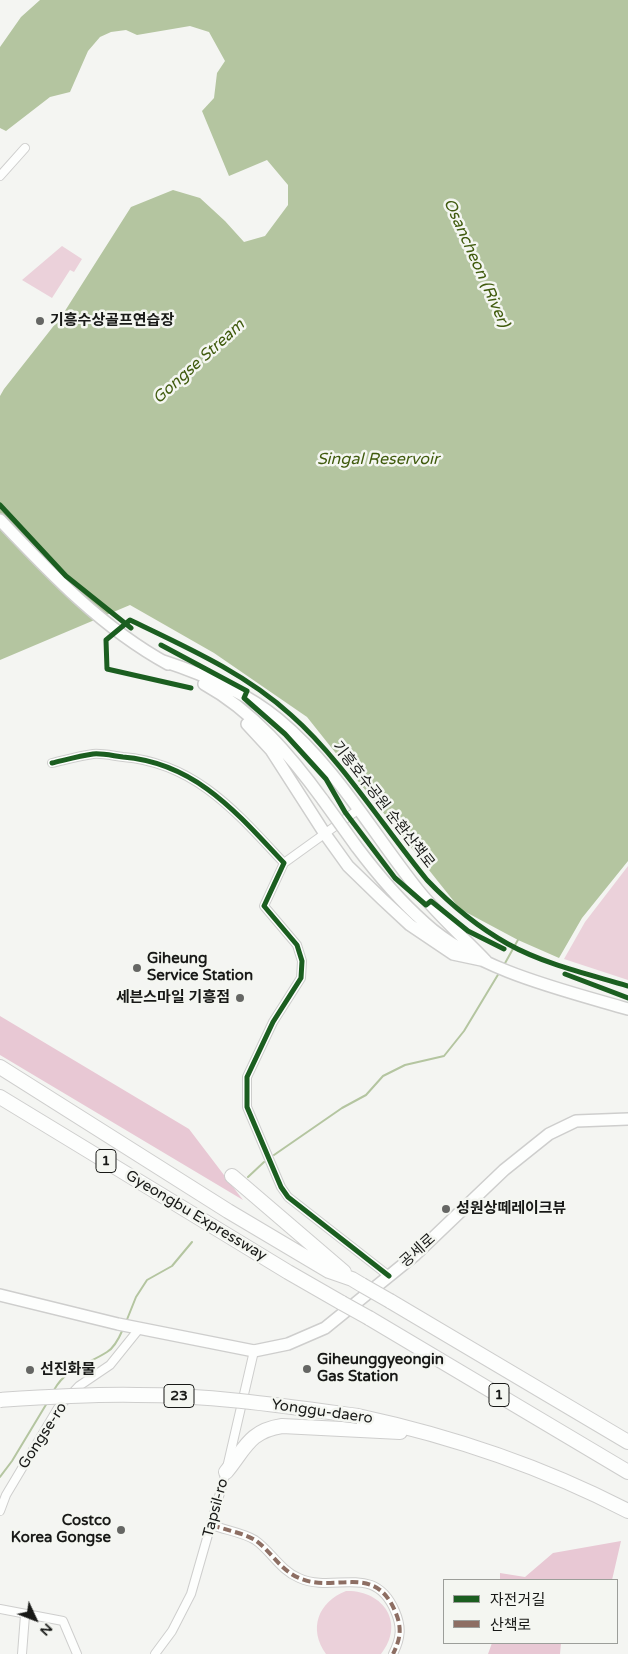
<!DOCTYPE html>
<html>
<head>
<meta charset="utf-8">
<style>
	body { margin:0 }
	#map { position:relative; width:628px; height:1654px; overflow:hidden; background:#f4f5f2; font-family:"Varela Round","Noto Sans KR",sans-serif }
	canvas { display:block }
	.legend { position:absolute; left:443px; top:1579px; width:175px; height:65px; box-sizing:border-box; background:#f4f6f1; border:1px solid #9c9e9a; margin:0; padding:6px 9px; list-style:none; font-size:15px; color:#181917 }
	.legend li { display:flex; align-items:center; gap:10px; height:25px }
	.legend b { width:25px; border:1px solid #9c9e9a }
	.north { position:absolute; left:10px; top:1594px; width:50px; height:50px; -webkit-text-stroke:4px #f4f6f1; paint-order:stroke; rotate:133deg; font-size:14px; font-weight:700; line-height:20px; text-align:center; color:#181917 }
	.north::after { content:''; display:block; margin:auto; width:18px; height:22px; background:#181917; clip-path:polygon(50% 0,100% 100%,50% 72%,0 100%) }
</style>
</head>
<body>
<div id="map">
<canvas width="628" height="1654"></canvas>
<ul class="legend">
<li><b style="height:6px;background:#1b5e20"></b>자전거길</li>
<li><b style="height:6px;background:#8d6e63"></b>산책로</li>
</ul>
<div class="north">N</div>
</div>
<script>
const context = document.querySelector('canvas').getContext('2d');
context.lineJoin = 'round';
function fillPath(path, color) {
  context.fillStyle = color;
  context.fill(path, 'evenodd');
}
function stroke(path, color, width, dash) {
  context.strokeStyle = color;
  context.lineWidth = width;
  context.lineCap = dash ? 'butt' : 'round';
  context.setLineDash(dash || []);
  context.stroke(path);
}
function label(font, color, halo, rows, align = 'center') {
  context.font = font + ' "Varela Round","Noto Sans KR",sans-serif';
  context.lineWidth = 5;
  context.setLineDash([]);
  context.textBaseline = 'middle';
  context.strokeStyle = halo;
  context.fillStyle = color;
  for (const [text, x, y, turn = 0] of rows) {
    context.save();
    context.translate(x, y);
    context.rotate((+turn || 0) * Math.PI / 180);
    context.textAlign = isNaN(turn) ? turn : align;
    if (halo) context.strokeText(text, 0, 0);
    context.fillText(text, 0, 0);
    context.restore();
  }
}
const green = new Path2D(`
	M62,246L82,259L74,272L70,270L52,298L22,280Z
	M628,866V980L564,959L585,922Z
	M346,1591C383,1590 406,1623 381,1654H326C308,1629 318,1602 346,1591Z`);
const forest = new Path2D(`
	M0,1016L189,1129L243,1200L0,1055Z
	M621,1541L612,1580H500V1573L525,1577L553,1553Z
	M492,1643H561L560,1654H488Z`);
const water = new Path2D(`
	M40,0H628V861L582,918L559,958L518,940L460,909L307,717L214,653L130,605L0,660V396L4,389L63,314L131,207L173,190L200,198L225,221L244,242L265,236L288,205V185L267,160L229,176L202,111L214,98L217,73L225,61L209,32L190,26L137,35L126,30L111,32L100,37L88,51L70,92L50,97L6,131L0,128V47L21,17Z`);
const stream = new Path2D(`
	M504,965L519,938
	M274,1155L342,1108L366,1095L383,1076L405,1065L444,1056L464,1031L499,973
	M248,1177L264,1162
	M126,1322L136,1297L147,1280L172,1266L192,1242
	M54,1390C67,1367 87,1365 107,1352C114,1348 120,1336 123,1329
	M0,1477L12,1461L47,1403`);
const street = new Path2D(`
	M0,176L25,148
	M52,763C65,760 79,756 93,754C102,753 114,756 123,757C196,763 237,813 284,863L264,906L297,945L302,961L301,978L273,1022L247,1077V1107L281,1187L288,1197L389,1276
	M284,863L359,809
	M0,1511L6,1495L58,1408L79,1386L110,1365L139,1329
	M212,1525C225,1530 244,1533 255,1540C271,1551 280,1570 299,1578C335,1594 374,1562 395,1611C402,1627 401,1638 393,1654
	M0,1609L63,1621L77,1654
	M22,1654L25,1615
	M155,1654L172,1631L191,1594L226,1472L254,1351`);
const secondary = new Path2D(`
	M0,520C51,574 102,628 168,664
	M163,661C203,674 245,692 278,719C335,766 372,832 418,890C438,915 464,938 486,961
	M204,684C253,711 291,756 323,800
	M247,724L271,750L325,834L348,866L382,899L410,925L453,954L486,961
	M356,846C377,874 399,900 425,923C476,970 563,990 628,1009
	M0,1295L118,1324L254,1351L288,1344L325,1328L415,1255L504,1170L549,1134L576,1121L628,1119`);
const highway = new Path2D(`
	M0,1067L228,1211L329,1271L352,1279L362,1285
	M0,1097L288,1272L342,1303
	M232,1176L344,1272
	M390,1301L628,1442
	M369,1318L628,1472
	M358,1416C451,1436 543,1467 628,1511
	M226,1472C245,1449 249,1431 282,1426L400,1432`);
const secondaryBridge = new Path2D(`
	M323,800L356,846`);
const highwayBridge = new Path2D(`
	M362,1285L390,1301
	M342,1303L369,1318
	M0,1400C46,1397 91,1394 137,1395C211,1395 285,1406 358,1416`);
const quiet = new Path2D(`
	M212,1525C225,1530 244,1533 255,1540C271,1551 280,1570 299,1578C335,1594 374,1562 395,1611C402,1627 401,1638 393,1654`);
const cycleway = new Path2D(`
	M0,505L66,576L131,628
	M161,645L247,691L244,698L285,734L326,779L345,812L395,878L426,905L431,901L468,931L504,949
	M191,688L107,669L106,640L130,620C186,647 245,673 291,715C341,759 384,828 427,880C450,904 478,927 508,944C544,964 588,974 628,986
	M52,763C65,760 79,756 93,754C102,753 114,756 123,757C196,763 237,813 284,863L264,906L297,945L302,961L301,978L273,1022L247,1077V1107L281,1187L288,1197L389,1276
	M565,974L628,998`);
const markers = [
	[40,321,5,"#656664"],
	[137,968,5,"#656664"],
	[240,998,5,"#656664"],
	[446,1209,5,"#656664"],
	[307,1369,5,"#656664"],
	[30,1370,5,"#656664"],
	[121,1530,5,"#656664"]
];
const shields = [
	[106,1161,20],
	[499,1395,20],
	[179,1396,30]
];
const shieldNames = [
	["1",106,1161],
	["1",499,1395],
	["23",179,1396]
];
const poiNames = [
	["기흥수상골프연습장",50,321],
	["Giheung",147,959],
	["Service Station",147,976],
	["세븐스마일 기흥점",230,998,"right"],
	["성원상떼레이크뷰",456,1209],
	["Giheunggyeongin",317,1360],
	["Gas Station",317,1377],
	["선진화물",40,1370],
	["Costco",111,1521,"right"],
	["Korea Gongse",111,1538,"right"]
];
const streetNames = [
	["기흥호수공원 순환산책로",383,805,52],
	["Gyeongbu Expressway",196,1216,31],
	["공세로",418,1251,-42],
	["Yonggu-daero",322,1412,8],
	["Gongse-ro",43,1436,-57],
	["Tapsil-ro",216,1508,-75]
];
const waterNames = [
	["Osancheon (River)",476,263,66],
	["Gongse Stream",199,362,-42],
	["Singal Reservoir",378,460]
];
fillPath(green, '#ebd1da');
fillPath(forest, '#e8c8d4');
fillPath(water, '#b4c5a0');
stroke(stream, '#b4c5a0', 2);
stroke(street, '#cececd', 10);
stroke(secondary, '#cececd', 14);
stroke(highway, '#cececd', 16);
stroke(street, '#fdfefd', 8);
stroke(secondary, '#fdfefd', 11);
stroke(highway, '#fdfefd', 14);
stroke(secondaryBridge, '#cececd', 14, []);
stroke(highwayBridge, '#cececd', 16, []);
stroke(secondaryBridge, '#fdfefd', 11);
stroke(highwayBridge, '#fdfefd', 14);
stroke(quiet, '#8d6e63', 4, [8, 4]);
stroke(cycleway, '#1b5e20', 5);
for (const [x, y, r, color] of markers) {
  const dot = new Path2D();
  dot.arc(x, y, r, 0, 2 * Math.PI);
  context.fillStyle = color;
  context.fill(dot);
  stroke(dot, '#f4f6f1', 2);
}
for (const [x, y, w] of shields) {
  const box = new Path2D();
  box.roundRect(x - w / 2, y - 11.5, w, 23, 4);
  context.fillStyle = '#f4f6f1';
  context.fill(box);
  stroke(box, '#181917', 1);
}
label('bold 14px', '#181917', null, shieldNames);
label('bold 15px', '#181917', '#f4f6f1', poiNames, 'left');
label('15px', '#181917', '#f4f6f1', streetNames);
label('italic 16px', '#405b0e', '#f4f6f1', waterNames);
</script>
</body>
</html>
